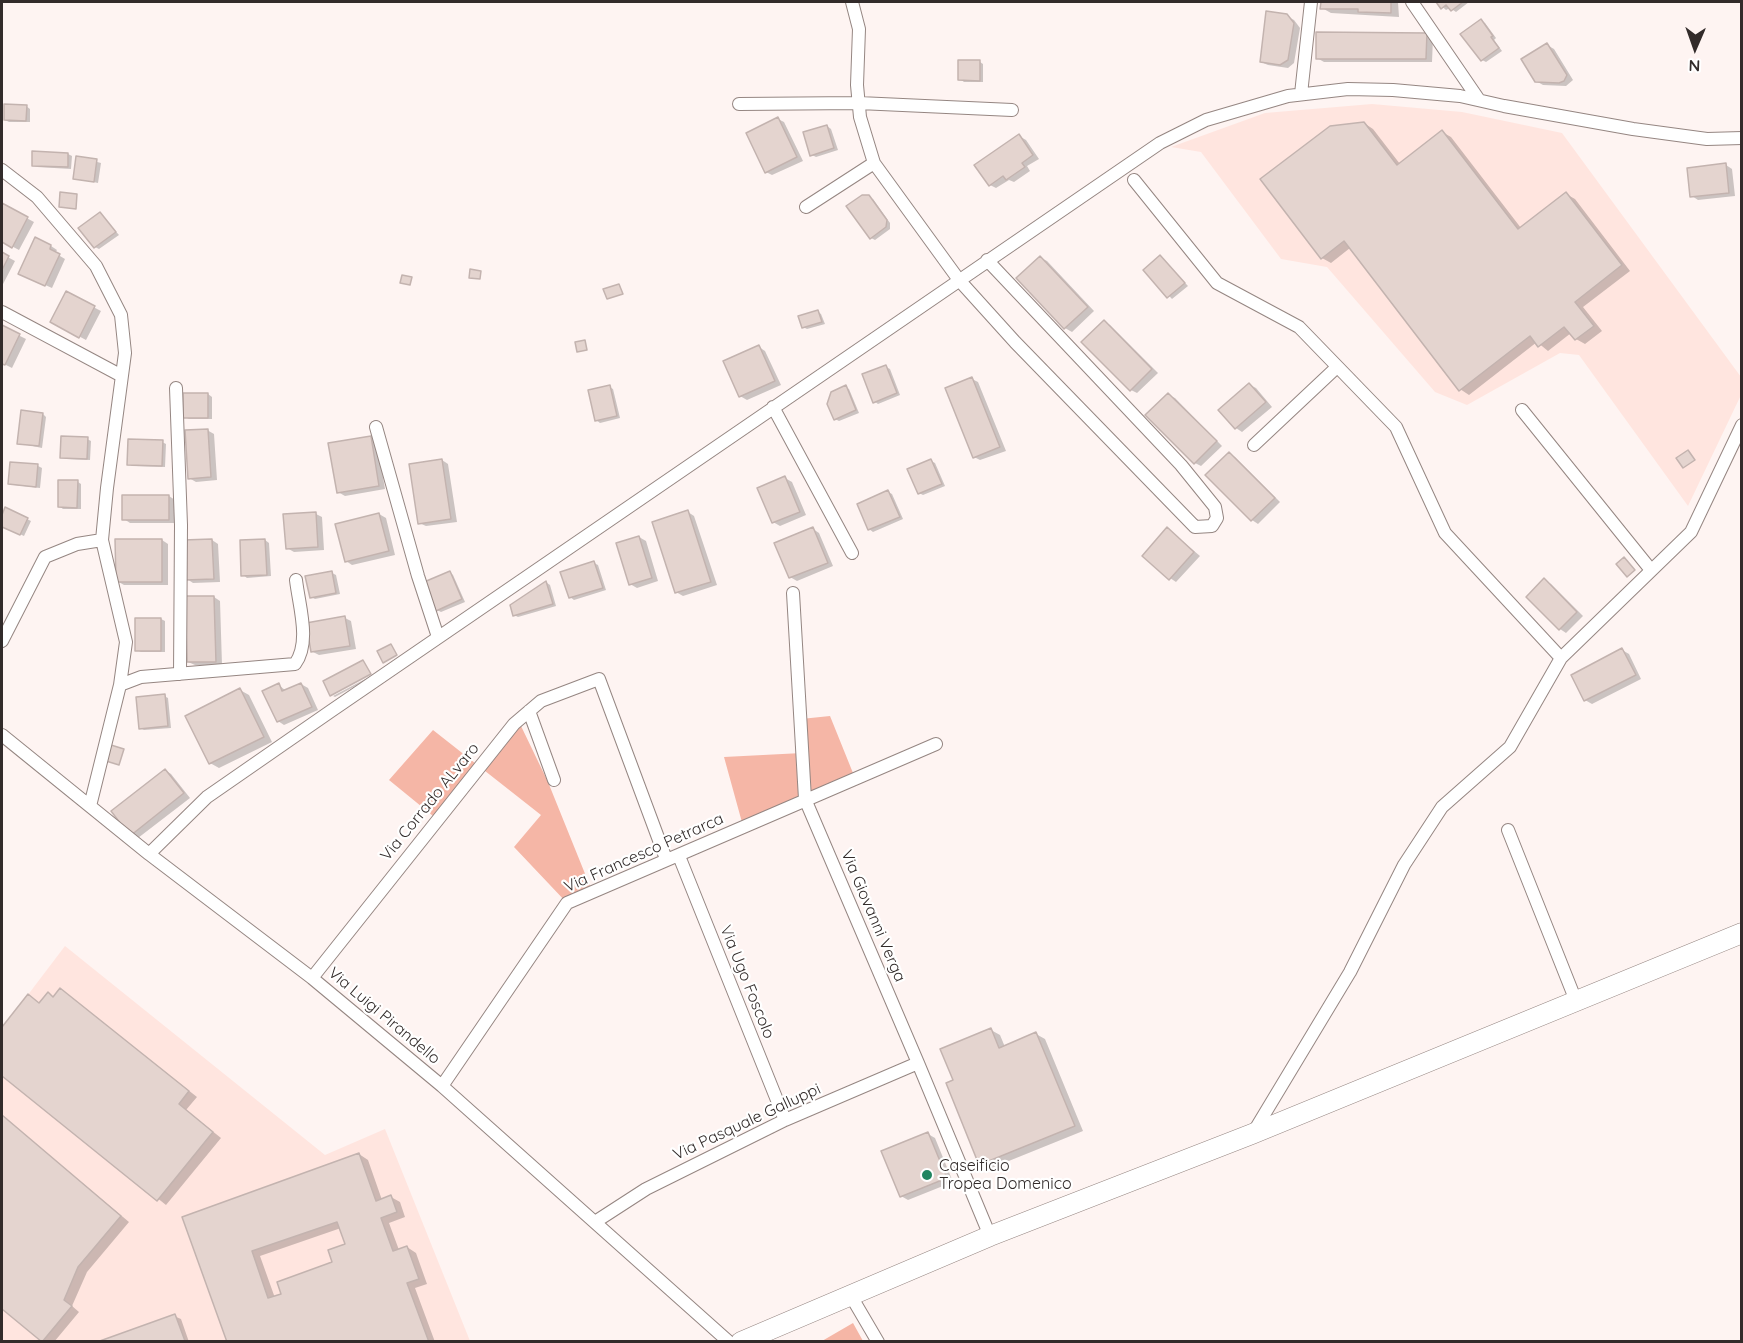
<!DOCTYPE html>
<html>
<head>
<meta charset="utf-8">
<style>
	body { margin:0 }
	#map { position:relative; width:1743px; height:1343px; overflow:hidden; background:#fef4f2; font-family:Quicksand,sans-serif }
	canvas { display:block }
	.frame { position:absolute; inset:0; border:3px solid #322b2a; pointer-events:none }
	.north { position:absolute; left:1665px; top:18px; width:60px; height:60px; -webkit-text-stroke:4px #fff; paint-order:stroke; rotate:182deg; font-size:16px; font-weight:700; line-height:24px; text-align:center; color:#322b2a }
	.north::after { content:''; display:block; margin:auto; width:21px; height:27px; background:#322b2a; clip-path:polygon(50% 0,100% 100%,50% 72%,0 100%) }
</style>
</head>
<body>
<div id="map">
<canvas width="1743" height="1343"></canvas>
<div class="frame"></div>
<div class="north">N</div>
</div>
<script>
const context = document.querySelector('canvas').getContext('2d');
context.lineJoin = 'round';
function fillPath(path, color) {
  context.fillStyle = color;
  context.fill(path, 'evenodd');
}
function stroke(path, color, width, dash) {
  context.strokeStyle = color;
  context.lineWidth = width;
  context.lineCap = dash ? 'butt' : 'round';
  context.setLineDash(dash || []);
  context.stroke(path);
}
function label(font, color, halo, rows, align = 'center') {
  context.font = font + ' Quicksand,sans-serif';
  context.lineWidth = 4.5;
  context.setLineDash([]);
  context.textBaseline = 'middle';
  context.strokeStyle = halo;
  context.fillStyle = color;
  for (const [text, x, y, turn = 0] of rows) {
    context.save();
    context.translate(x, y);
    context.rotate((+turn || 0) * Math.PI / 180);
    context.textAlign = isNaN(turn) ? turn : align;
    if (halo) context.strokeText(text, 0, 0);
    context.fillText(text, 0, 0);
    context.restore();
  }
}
const built = new Path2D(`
	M1372,104L1462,112L1562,133L1741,377V395L1688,506L1579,355L1560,353L1467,405L1435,392L1327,267L1281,259L1201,152L1171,147L1265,113Z
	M65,946L325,1155L385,1129L470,1341H2V1029Z`);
const green = new Path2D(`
	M830,716L855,778L743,826L724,757L802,753L801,719Z
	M514,724L521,726L548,782L592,891L567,903L514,847L541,815L480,767L438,820L389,780L433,730L480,767Z
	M853,1323L863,1341H822Z`);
const shadow = new Path2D(`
	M1322,2H1398L1399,17L1331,13L1322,8Z
	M1437,2H1469L1456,12L1450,8L1446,10Z
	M1286,16L1294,20L1300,28L1294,63L1288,68L1268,65L1261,62Z
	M1481,21L1485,23L1496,38L1494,40L1502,51L1486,62L1482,60Z
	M1426,34L1433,38L1432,62H1324L1317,58Z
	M1547,45L1554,49L1573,80L1566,86L1543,85L1536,81Z
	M980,62L983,64V82H964L960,79Z
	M26,106L30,109V122H9L5,120Z
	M778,119L784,122L803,161L772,175L766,172Z
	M1364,123L1373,129L1400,164L1442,132L1451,137L1521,228L1566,194L1575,199L1630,271L1583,307L1602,331L1585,344L1576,339L1571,333L1548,351L1537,342L1469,395L1460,389L1350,248L1331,263L1322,258Z
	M827,126L831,129L838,150L816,157L812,155Z
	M1019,136L1026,140L1039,159L1027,166L1030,171L1014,182L1009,180L996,188L990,185Z
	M68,154L72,156L71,169L37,167L33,165Z
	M78,157L101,163L98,183L75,178Z
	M1726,165L1732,169L1735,196L1698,200L1692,196Z
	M868,197L873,199L890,223V229L875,240L871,238Z
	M2,205L34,222L19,250L2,241Z
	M100,214L119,235L99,249L95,247Z
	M51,246L57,250L55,253L65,259L52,288L27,277Z
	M2,254L15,261L2,286Z
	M1160,257L1188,286L1172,299L1145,270Z
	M1041,258L1047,261L1094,311L1072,332L1065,328L1019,278Z
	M66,293L101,311L86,340L52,322Z
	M817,311L821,314L825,324L807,329L803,327Z
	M1104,322L1110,325L1158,373L1137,393L1131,390Z
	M2,327L26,339L12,368L2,363Z
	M759,347L765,351L781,385L747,400L740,396Z
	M886,367L890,369L900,395L878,404L874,401Z
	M972,379L978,382L1006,451L980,460L974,457Z
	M1250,385L1256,388L1272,407L1242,432L1236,428Z
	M609,387L613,389L620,418L600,423L596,420Z
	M845,387L849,389L859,413L839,421L835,419Z
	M208,394L212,397V419H189L185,417Z
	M1168,395L1175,398L1222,446L1201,466L1195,463Z
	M43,414L46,417L42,448L18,443Z
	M207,430L214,434L217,480L196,482L189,478Z
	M370,437L377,441L385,489L345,496L338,492Z
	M87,439L91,441L90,460L66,459L62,457Z
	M162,442L166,444L165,467L132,466L129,464Z
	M1229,454L1235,457L1280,502L1258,524L1252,520Z
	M442,460L448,464L457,522L426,526L419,523Z
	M931,461L935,463L945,486L923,495L919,493Z
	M38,466L42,468L40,488L14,485L10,483Z
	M785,478L792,482L806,515L780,526L773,522Z
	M78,482L81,484V509H63L59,506Z
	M888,492L892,494L903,519L873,532L869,529Z
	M169,496L175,500V523H130L124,519Z
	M6,509L31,521L24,536L2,526V519Z
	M688,512L694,516L717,585L683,596L676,592Z
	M316,514L322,517L324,550L294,552L287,548Z
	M379,514L386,518L395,555L352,565L346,561Z
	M813,529L819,533L833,566L797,581L790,577Z
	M1168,529L1200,556L1176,582L1170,578Z
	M639,537L646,541L658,581L637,588L630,584Z
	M162,540L168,544V585H124L117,581Z
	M212,540L218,544L220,582L193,583L187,579Z
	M265,540L269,543L271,576L247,578L243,575Z
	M594,563L598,565L606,590L574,600L570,597Z
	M450,572L453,575L465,602L441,612L437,610Z
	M332,573L336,575L340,594L315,599L311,597Z
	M1544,580L1551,584L1583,616L1566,633L1560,629Z
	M547,583L550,585L556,606L518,617L514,615Z
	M214,597L220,601L222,665H195L188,662Z
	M345,618L351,621L356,649L319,655L313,652Z
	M161,619L165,621V652H141L137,650Z
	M1622,650L1629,654L1641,679L1592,704L1585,700L1573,675Z
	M373,675L374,676L335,697L333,696Z
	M301,684L308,688L318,710L284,725L278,721L279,685L286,691Z
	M240,690L249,695L272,742L219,768L210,763Z
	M164,696L168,698L171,728L144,730L140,728Z
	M165,770L171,774L190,798L138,838L131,835Z
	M61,990L197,1097L186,1110L221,1138L166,1205L2,1074V1030L28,996L40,1004L48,994L54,998Z
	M991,1030L1000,1035L1005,1047L1036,1034L1045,1039L1083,1131L989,1169L980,1164L955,1081Z
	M2,1116L129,1222L87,1272L72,1306L79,1312L54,1342H43L2,1307Z
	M928,1134L935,1138L953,1182L908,1200L901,1196Z
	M359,1154L368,1160L382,1200L391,1197L400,1202L405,1217L389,1223L399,1250L407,1247L416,1253L427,1284L415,1288L435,1342H229L183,1218ZM341,1228L347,1245L334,1263L275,1298L260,1256Z
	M174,1316L181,1319L189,1342H102Z`);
const building = new Path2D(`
	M1321,2H1391V13L1358,12V9H1320Z
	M1436,2H1463L1451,11L1446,5L1441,9Z
	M1266,11L1287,14L1294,23L1288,60L1280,65L1260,62Z
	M1481,19L1493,36L1491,37L1499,48L1481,61L1460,34Z
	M1316,32L1427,33L1426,59H1316Z
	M1547,43L1567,75L1564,81L1559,83L1535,82L1521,59Z
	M958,60H980V81L958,80Z
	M4,104L27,105L26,121L4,120Z
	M778,117L797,157L765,173L746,133Z
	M1364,122L1397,165L1442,130L1518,229L1566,192L1622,265L1575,302L1594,326L1575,340L1564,327L1538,347L1530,336L1459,391L1344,241L1321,259L1260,179L1330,126Z
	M827,125L834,148L810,156L803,132Z
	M1019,134L1033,155L1022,163L1025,167L1006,180L1003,176L989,186L974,165Z
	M32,151L68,153V167L32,166Z
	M76,156L97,159L94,182L73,179Z
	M1726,163L1729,193L1690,197L1687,168Z
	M60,192L77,194L76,209L59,207Z
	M862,195H869L887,220L886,227L870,239L846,206Z
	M2,203L28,217L12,248L2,242Z
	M100,212L116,232L94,248L78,228Z
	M35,237L51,245L50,249L60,254L45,286L18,274Z
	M2,252L9,256L2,270Z
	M1160,255L1185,283L1167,298L1143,270Z
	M1040,256L1088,307L1064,329L1016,278Z
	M470,269L481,271L480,279L469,278Z
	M402,275L412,277L410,285L400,283Z
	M619,284L623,294L607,299L603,289Z
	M66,291L95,306L79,338L50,322Z
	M818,310L822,322L802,328L798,316Z
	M1104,320L1152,369L1130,391L1081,342Z
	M2,325L20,334L5,365L2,364Z
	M585,340L587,350L577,352L575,342Z
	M759,345L775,381L739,397L723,361Z
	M886,365L897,393L873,403L862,374Z
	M972,377L1000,447L973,458L945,388Z
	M1249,383L1266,402L1235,429L1218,410Z
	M610,385L617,416L595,421L588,390Z
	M846,385L856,410L834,420L827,404L831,392Z
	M183,393H208V418H183Z
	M1168,393L1217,441L1194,464L1145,415Z
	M21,410L43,413L39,446L17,444Z
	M208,429L211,477L188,479L185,430Z
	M61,436L88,437L87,459L60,458Z
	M371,436L379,486L337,493L328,443Z
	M128,439L163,440L162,466L127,465Z
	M1688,450L1695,460L1683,468L1676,458Z
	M1229,452L1275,498L1251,521L1205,475Z
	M442,459L451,519L418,524L409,464Z
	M931,459L942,484L918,494L907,469Z
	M10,462L38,464L36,487L8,484Z
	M785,476L800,512L772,523L757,488Z
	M58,480H78L77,508L58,507Z
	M888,490L900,517L868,530L857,504Z
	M122,495H169V520H122Z
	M5,507L28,518L20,535L2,527V515Z
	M688,510L711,582L675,593L652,522Z
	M316,512L318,547L286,549L283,514Z
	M379,513L389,551L345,562L335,524Z
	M813,527L828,563L789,578L774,543Z
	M1167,527L1194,552L1169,580L1142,556Z
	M639,536L652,578L629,585L616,543Z
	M115,539H162V582H116Z
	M212,539L214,579L185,580L183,540Z
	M265,539L267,575L241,576L240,540Z
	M1624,557L1635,570L1627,577L1616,564Z
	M594,561L603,588L569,598L560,572Z
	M332,571L336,593L310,598L305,576Z
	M450,571L462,599L436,611L424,582Z
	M1544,578L1577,612L1559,630L1526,597Z
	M546,581L553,604L513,616L510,605Z
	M185,596H214L216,662H187Z
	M345,616L350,646L311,652L306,623Z
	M135,618H161V651H135Z
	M391,644L397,655L383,663L377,651Z
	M1622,648L1636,675L1584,701L1571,675Z
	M363,660L371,674L330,696L323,681Z
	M279,683L282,691L301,683L312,707L277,722L262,691Z
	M240,688L264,737L209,764L185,716Z
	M165,694L168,726L139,729L136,697Z
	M111,745L124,749L119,765L106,761Z
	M165,769L184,793L130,836L111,811Z
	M60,988L189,1091L179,1104L213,1132L157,1201L2,1076V1027L28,994L39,1003L48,992L53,997Z
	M991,1028L999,1048L1036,1032L1075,1126L979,1165L946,1083L953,1080L940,1049Z
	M2,1115L121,1216L78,1267L64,1300L72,1306L42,1342L2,1309Z
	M928,1132L947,1178L900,1197L881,1151Z
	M359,1153L376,1201L391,1195L397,1212L381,1218L393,1251L407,1246L419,1279L407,1283L429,1342H227L182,1217ZM337,1222L345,1244L328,1250L332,1262L277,1282L281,1294L268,1298L252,1251Z
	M175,1314L185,1341L97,1342Z`);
const street = new Path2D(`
	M852,2L859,29L857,85L860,117L874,163L959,280L1015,342L1195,527L1212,526L1217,518L1215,507L1181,465L987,260
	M1412,2L1479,100
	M1301,94L1311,2
	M739,104L859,103L1012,110
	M2,170L37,197L96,266L121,315L125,353L107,488L102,540L126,642L120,685L90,806
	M1134,180L1217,283L1299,327L1396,427L1445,533L1561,658
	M806,207L874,163
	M2,312L120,375
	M176,388L181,525L180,674
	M773,407L852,553
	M1522,410L1651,570
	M376,427L418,576L438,637
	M1254,445L1337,367
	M793,593L805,799L918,1063L990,1236
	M2,641L45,557L77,544L102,540
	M120,685L141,677L295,664C311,642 299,606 296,580
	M529,711L554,780
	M2,735L149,854L312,978L442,1086L729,1342
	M1508,830L1576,1001
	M149,854L207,797L331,711L1160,143L1206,120L1288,96L1348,89L1393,90L1460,96L1504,106L1633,129L1707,139L1742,138
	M679,856L785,1120
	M312,978L514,724L541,701L599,679L666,859
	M442,1086L567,903L936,744
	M1253,1133L1350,972L1404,865L1442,807L1510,747L1561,658L1691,532L1742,425
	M595,1222L646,1189L785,1120L918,1063
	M851,1296L878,1342`);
const primary = new Path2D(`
	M741,1342L990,1236L1252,1134L1742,933`);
const markers = [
	[927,1175,6,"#208560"]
];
const streetNames = [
	["Via Corrado ALvaro",430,802,-51],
	["Via Francesco Petrarca",644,853,-24],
	["Via Giovanni Verga",873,916,67],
	["Via Ugo Foscolo",747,982,68],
	["Via Luigi Pirandello",384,1016,40],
	["Via Pasquale Galluppi",747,1122,-25]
];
const poiNames = [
	["Caseificio",939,1166],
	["Tropea Domenico",939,1184]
];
fillPath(built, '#ffe5df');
fillPath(green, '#f5b6a6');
fillPath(shadow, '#0003');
fillPath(building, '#e4d4cf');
stroke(building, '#c3b3af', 1.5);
stroke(street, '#958682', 14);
stroke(primary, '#958682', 21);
stroke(street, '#fff', 12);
stroke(primary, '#fff', 20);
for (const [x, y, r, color] of markers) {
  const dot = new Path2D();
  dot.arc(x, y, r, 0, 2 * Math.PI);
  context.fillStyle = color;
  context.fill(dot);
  stroke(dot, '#fff', 2);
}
label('16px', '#322b2a', '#fff', streetNames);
label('16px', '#322b2a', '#fff', poiNames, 'left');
</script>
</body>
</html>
